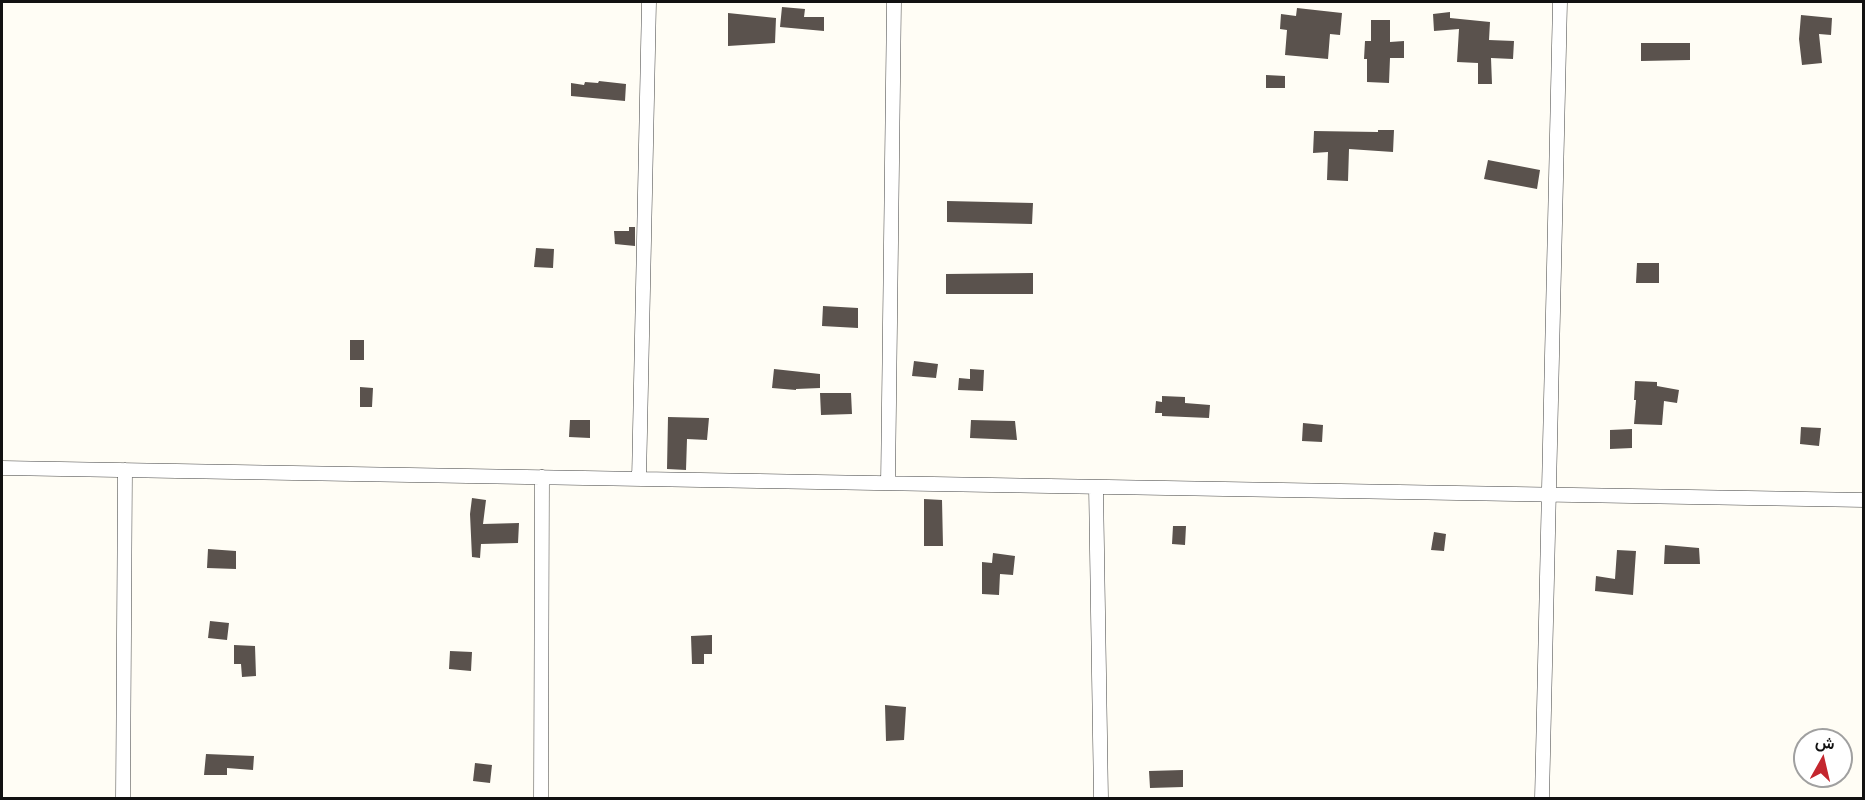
<!DOCTYPE html>
<html>
<head>
<meta charset="utf-8">
<style>
	body { margin:0 }
	#map { position:relative; width:1865px; height:800px; overflow:hidden; background:#fffdf5; font-family:Lora,Vazirmatn,serif }
	canvas { display:block }
	.frame { position:absolute; inset:0; border:3px solid #111; pointer-events:none }
	.north { position:absolute; left:1793px; top:728px; width:60px; height:60px; box-sizing:border-box; background:#fff; border:2px solid #a0a0a0; border-radius:50%; rotate:8deg; font-size:16px; font-weight:700; line-height:24px; text-align:center; color:#111 }
	.north::after { content:''; display:block; margin:auto; width:21px; height:27px; background:#c4262e; clip-path:polygon(50% 0,100% 100%,50% 72%,0 100%) }
</style>
</head>
<body>
<div id="map">
<canvas width="1865" height="800"></canvas>
<div class="frame"></div>
<div class="north">ش</div>
</div>
<script>
const context = document.querySelector('canvas').getContext('2d');
context.lineJoin = 'round';
function fillPath(path, color) {
  context.fillStyle = color;
  context.fill(path, 'evenodd');
}
function stroke(path, color, width, dash) {
  context.strokeStyle = color;
  context.lineWidth = width;
  context.lineCap = dash ? 'butt' : 'round';
  context.setLineDash(dash || []);
  context.stroke(path);
}
const building = new Path2D(`
	M782,7L805,9L804,17H824V31L780,27Z
	M1297,8L1342,13L1340,35L1330,34L1328,59L1285,55L1287,30L1280,29L1281,14L1296,16Z
	M1450,12V18L1490,22L1489,40L1514,41L1513,59L1491,58L1492,84H1478V63L1457,62L1459,29L1434,31L1433,14Z
	M728,13L776,18L775,43L728,46Z
	M1801,15L1832,18L1831,35L1819,34L1822,63L1802,65L1799,39Z
	M1371,20H1390V42L1404,41V58H1390L1389,83L1367,82V59H1364L1365,41H1371Z
	M1641,43H1690V60L1641,61Z
	M1266,75L1285,76V88H1266Z
	M599,81L626,84L625,101L571,96V83L584,85L585,82L598,83Z
	M1378,130H1394L1393,152L1349,149L1348,181L1327,180L1328,152L1313,153L1314,131L1378,132Z
	M1488,160L1540,170L1537,189L1484,179Z
	M947,201L1033,203L1032,224L947,222Z
	M629,227H635V246L615,244L614,231H629Z
	M536,248L554,249L553,268L534,267Z
	M1637,263H1659V283H1636Z
	M1033,273V294H946V274Z
	M823,306L858,308V328L822,326Z
	M350,340H364V360H350Z
	M914,361L938,364L936,378L912,376Z
	M774,369L820,374V388L796,389V390L772,388Z
	M970,369L984,370L983,391L958,390L959,378L970,379Z
	M1635,381L1657,382V386L1679,390L1677,403L1664,401L1662,425L1634,424L1636,400H1634Z
	M360,387L373,388L372,407H360Z
	M820,393H851L852,414L821,415Z
	M1162,396L1185,397V403L1210,405L1209,418L1162,416V413H1155L1156,401L1162,402Z
	M668,417L709,418L707,440L687,439L686,470L667,469Z
	M570,420H590V438L569,437Z
	M971,420L1015,421L1017,440L970,438Z
	M1303,423L1323,425L1322,442L1302,441Z
	M1801,427L1821,428L1819,446L1800,444Z
	M1632,429V448L1610,449V430Z
	M472,498L486,500L483,524L519,523L518,543L481,544L480,558L472,557L470,514Z
	M924,499L942,500L943,546H924Z
	M1173,526H1186L1185,545L1172,544Z
	M1434,532L1446,534L1444,551L1431,550Z
	M1665,545L1699,548L1700,564H1664Z
	M208,549L236,551V569L207,568Z
	M1617,550L1636,551L1633,595L1595,591L1596,576L1615,579Z
	M993,553L1015,556L1013,575L1000,574L999,595L982,594V562L992,563Z
	M210,621L229,623L227,640L208,638Z
	M712,635V654H704V664H692L691,636Z
	M234,645L255,646L256,676L242,677L241,664H234Z
	M450,651L472,652L471,671L449,669Z
	M885,705L906,707L904,740L886,741Z
	M206,754L254,756L253,770L227,768V775H204Z
	M475,763L492,765L490,783L473,781Z
	M1183,770V787L1150,788L1149,771Z`);
const minor = new Path2D(`
	M2,468L1864,500
	M639,479L649,2
	M888,483L894,2
	M1096,487L1101,798
	M123,798L125,470
	M541,798L542,477
	M1542,798L1560,2`);
fillPath(building, '#5a524d');
stroke(minor, '#444', 15);
stroke(minor, '#fff', 14);
</script>
</body>
</html>
